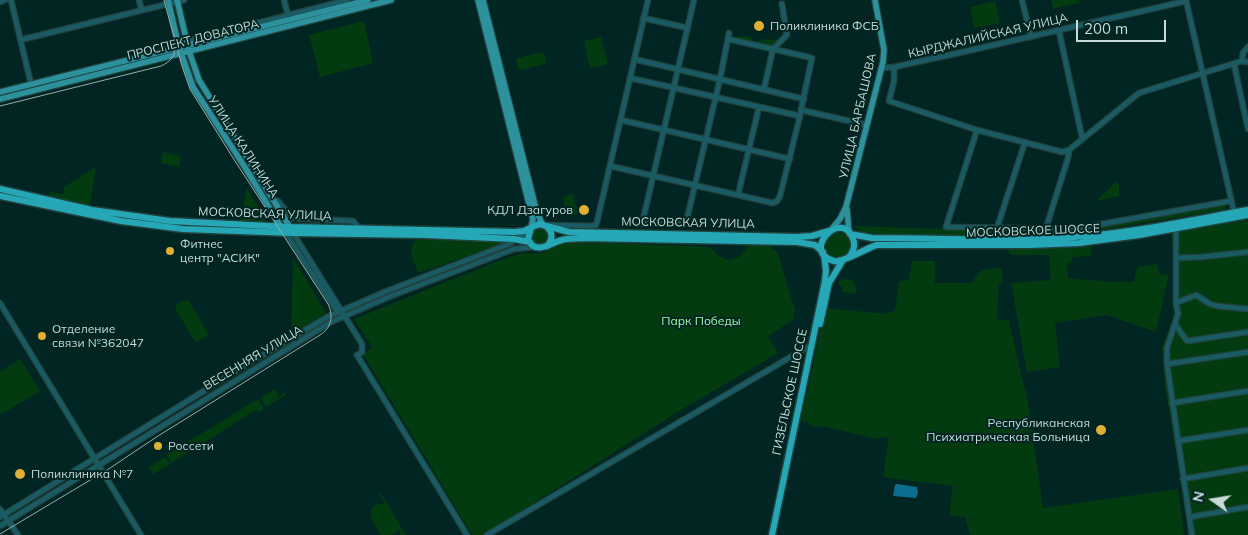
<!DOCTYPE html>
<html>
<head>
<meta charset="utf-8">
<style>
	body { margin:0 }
	#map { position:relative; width:1248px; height:535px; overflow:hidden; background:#012522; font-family:Mulish,sans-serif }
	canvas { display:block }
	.north { position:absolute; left:1188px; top:475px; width:50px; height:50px; -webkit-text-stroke:4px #012522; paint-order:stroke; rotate:283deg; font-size:14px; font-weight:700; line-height:20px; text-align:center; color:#c8dbd8 }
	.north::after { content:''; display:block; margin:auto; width:18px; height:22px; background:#c8dbd8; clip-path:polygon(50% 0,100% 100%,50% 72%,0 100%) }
	.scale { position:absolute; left:1076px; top:20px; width:90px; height:22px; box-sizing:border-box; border:2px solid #c8dbd8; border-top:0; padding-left:6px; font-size:15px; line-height:18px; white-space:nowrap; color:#c8dbd8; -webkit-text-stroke:4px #012522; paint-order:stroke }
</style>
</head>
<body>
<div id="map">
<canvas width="1248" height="535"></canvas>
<div class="north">N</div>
<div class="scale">200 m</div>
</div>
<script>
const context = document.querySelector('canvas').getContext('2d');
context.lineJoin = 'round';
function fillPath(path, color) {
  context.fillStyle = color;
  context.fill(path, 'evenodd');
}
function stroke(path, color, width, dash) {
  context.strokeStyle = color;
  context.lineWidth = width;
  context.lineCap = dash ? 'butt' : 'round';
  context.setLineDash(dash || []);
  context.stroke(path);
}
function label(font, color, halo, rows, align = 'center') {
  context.font = font + ' Mulish,sans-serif';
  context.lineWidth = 4;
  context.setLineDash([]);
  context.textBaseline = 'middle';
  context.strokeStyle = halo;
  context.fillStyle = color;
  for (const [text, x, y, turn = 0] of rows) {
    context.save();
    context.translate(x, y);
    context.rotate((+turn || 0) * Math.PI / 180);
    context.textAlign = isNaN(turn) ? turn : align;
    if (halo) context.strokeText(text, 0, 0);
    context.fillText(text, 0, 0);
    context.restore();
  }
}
const green = new Path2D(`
	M1051,0H1079V3L1053,9Z
	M995,1L1000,23L974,28L970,7Z
	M778,15H783L786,34L770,46L738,39V36L751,37L753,41L757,42L764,39L776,40L783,35L782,17Z
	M364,21L373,63L320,77L309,35Z
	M601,37L608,64L590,68L584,41Z
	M542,52L546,57L545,64L522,70L518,68L516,60L518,58Z
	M163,152L181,156L179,167L161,163Z
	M96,167L90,206L49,197L50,192L63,194L64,187Z
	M1116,182L1119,184V196L1096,201Z
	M247,188L266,221H240Z
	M573,194L578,214L567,216L563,197Z
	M1225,203V208L1223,210L1075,234L1027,236L871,234L858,230L854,226L943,229H1040L1044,232L1075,231Z
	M1248,220V535H1190L1165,387L1162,348L1175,314L1172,233Z
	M531 236a9 9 0 1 1 18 0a9 9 0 1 1-18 0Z
	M825 245a13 13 0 1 1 26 0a13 13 0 1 1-26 0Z
	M418,239L511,241L418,273C414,261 405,247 418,239Z
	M580,242L709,247L719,256L728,260L739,257L750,244H768L774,250L777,251L795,310L793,320L768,336L778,353L681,410L483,535H472L363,354L372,347L354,319L501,260L523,253L537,254L545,252L563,243Z
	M1090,243L1092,256L1073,257L1071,263H1067L1068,278L1110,282H1134L1137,267L1157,264L1160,275L1169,274L1156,332L1107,315L1055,323L1060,367L1027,372L1011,283L1051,280L1049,255H1012L1007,251L1008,249Z
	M293,257L326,313L291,335Z
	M912,261H935V283H972C980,268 985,269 1001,268L1003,282L999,284L997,319L1009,320L1022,379L1027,396L1043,508L1178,489L1184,535H970L965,517L949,515L953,486L883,477L889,437L876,439L822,426L813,427L808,422L801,421L825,308L886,314L895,310L899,281L909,280Z
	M842,279L853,280L856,288V294L842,292L843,286L838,285L839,281Z
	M184,300L189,301L208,333L207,336L197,342L194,340L176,310V305Z
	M20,359L40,391L0,415V372Z
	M275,389L279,395L272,400L286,392V395L266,407L260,398Z
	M258,399L264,409L258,413L257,411L258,409L171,463L166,455Z
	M165,457L170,464L153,474L149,467Z
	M381,493L406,535H400V530L392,535H381C375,525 365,515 375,505L385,503L379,494Z`);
const water = new Path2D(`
	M897,484L917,487L918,493L916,498L893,496L895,485Z`);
const minor = new Path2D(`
	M11,0L31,84
	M139,0L142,10
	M284,0L288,15
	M694,0L642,224L686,223L720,79L729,33
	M1022,0L1031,37
	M1186,0L1234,212
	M0,2L5,0
	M782,4L787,35L773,49L812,58L801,110
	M643,18L688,28
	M1059,31L1082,137
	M728,39L773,49L764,89
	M20,40L184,0
	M191,44L192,40L347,0
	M634,59L804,99
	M1242,61L1243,53L1248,47
	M1234,64L1248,129
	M894,67V81L889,101L977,130L1062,152L1069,150L1139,93L1242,61L1248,62
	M882,68L894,67L963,52L1186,1
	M630,78L800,116L801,110L867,125
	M621,120L790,159
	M977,130L946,227L1074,229L1231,201
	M610,166L773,203L777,201L780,196L800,116
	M738,195L759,107
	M273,199L278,201L292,218L353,221L359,228
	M548,225L591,226L596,225L597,222L648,0
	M997,228L1025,142
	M1046,228L1068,158L1069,150
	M1176,229V303L1178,314L1167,348V364L1192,535
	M285,232L338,313
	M293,233L362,344V352L357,355L467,535
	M1176,258L1201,257L1248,252
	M0,303L141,535
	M1176,303L1196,295L1210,304L1217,306L1248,309
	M1175,324L1187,341L1248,332
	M1167,364L1248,352
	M1172,403L1248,391
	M1178,441L1248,430
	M1183,479L1248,468
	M0,509L18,535
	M0,517L241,368L329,316L387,291L509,244L529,231
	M1190,517L1248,507
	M0,526L331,322L391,296L514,249L534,247
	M487,535L811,345`);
const major = new Path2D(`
	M168,0L179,47L193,87L246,169L281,227
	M177,0L189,51L199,80L290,227
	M478,0L530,208L533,219L531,228
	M483,0L537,213L543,225
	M0,92L368,0
	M0,99L391,0
	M847,209L849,233
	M831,230L840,219L846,207L883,62L884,50L875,0`);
const highway = new Path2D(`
	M0,189L92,210L170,221L290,227L515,232L524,231L539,224L569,232L797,237L812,236L829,231
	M0,196L121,221L183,229L293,233L426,235L514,239L530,242
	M547,227C553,233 553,239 547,246
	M531,228L528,239C535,256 550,243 562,240C569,238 576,239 583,238L797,242L815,245L823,252
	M850,234L872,238C939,238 1007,242 1074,237C1133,233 1191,220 1248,210
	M849,257C853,252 856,246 853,239C842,207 800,252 834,261C843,263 866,248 877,245H1030L1079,243L1139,235L1248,215
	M820,324L829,283L843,260
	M772,535L825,281L826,270L824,255`);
const tram = new Path2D(`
	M0,106L161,66C170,62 176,56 175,45
	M0,534L107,470L158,436L320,335C331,328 334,317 328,304L233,158L190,89L182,66L164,0`);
const markers = [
	[759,26,6,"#e0b034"],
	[584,210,6,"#e0b034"],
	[170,251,5,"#e0b034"],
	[42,336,5,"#e0b034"],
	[1101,430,6,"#e0b034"],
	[158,446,5,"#e0b034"],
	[20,474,6,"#e0b034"]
];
const poiNames = [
	["Поликлиника ФСБ",770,26],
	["КДЛ Дзагуров",573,210,"right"],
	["Фитнес",180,244],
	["центр \"АСИК\"",180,258],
	["Отделение",52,329],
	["связи №362047",52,343],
	["Республиканская",1090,423,"right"],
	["Психиатрическая Больница",1090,437,"right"],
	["Россети",168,446],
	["Поликлиника №7",31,474]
];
const streetNames = [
	["КЫРДЖАЛИЙСКАЯ УЛИЦА",988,36,-13],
	["ПРОСПЕКТ ДОВАТОРА",193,40,-14],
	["УЛИЦА БАРБАШОВА",858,116,-77],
	["УЛИЦА КАЛИНИНА",243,147,57],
	["МОСКОВСКАЯ УЛИЦА",265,214,2],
	["МОСКОВСКАЯ УЛИЦА",688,223,1],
	["МОСКОВСКОЕ ШОССЕ",1033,231,-2],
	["ВЕСЕННЯЯ УЛИЦА",253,358,-31],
	["ГИЗЕЛЬСКОЕ ШОССЕ",790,392,-78]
];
const parkNames = [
	["Парк Победы",701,321]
];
fillPath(green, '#033b10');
fillPath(water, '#0c6e8e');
stroke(minor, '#21423f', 7);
stroke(major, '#21423f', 8);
stroke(highway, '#21423f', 9);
stroke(minor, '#1a5a62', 4.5);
stroke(major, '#2c909d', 5.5);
stroke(highway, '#25a7b6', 6);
stroke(tram, '#97aeab', 1);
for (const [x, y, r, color] of markers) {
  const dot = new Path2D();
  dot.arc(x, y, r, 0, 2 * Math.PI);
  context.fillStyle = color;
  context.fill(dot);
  stroke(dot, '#012522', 2);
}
label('12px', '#c8dbd8', '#012522', poiNames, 'left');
label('12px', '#c8dbd8', '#012522', streetNames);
label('12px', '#9afaa4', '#012522', parkNames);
</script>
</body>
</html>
